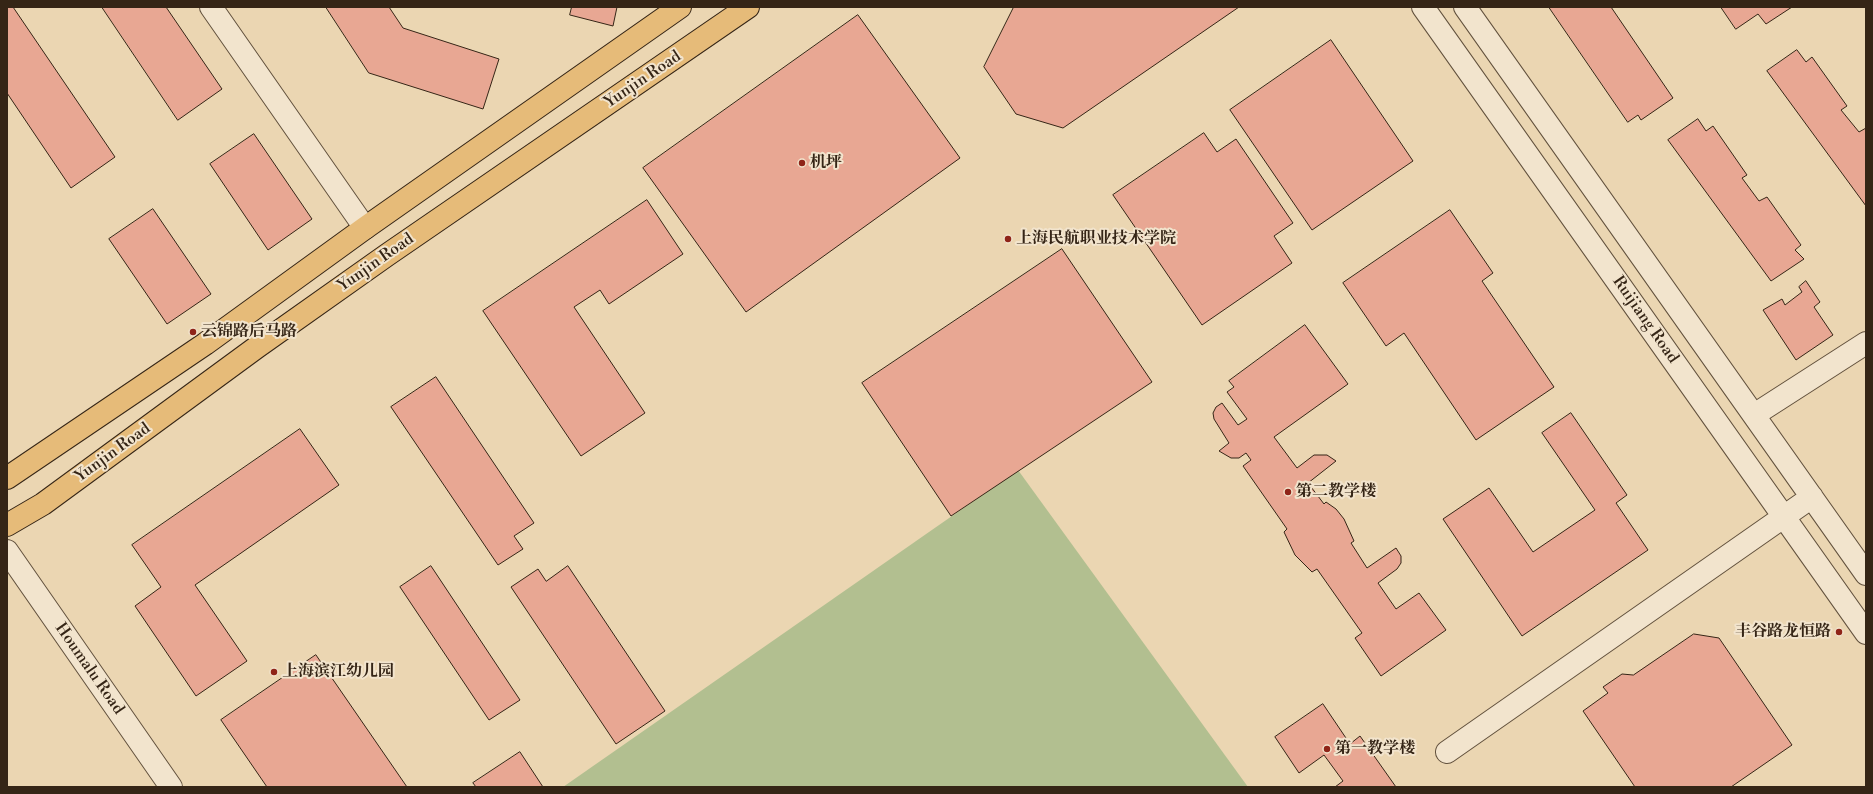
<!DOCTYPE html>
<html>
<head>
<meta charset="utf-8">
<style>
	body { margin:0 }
	#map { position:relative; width:1873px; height:794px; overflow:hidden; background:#ebd6b2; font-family:"Libre Bodoni",serif }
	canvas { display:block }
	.frame { position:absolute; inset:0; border:8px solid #352516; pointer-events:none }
</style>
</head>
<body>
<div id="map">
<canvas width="1873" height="794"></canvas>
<div class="frame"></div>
</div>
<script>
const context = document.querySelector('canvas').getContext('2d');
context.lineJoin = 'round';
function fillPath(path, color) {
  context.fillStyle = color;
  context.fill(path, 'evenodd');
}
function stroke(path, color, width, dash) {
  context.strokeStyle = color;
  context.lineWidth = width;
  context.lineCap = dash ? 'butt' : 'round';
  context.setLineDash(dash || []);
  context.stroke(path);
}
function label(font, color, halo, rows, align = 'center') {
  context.font = font + ' "Libre Bodoni","Noto Serif SC",serif';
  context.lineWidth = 4;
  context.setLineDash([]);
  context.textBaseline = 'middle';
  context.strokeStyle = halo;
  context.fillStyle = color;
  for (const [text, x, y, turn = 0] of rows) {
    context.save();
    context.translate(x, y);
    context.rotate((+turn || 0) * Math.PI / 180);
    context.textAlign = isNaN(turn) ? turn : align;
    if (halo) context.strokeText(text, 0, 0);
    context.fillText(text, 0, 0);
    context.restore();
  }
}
const green = new Path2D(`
	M1018,470L1248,787H563Z`);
const building = new Path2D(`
	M7,7H13L115,157L71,188L7,93Z
	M102,7H166L222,89L178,120Z
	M326,7H389L403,28L499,59L483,109L369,73Z
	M572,7H617L613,26L570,15Z
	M1014,7H1239L1063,128L1016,114L984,67Z
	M1549,7H1611L1673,98L1641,120L1638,115L1628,122Z
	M1721,7H1792L1766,24L1758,14L1736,29Z
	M858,15L960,158L746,312L643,168Z
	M1331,40L1413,161L1312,230L1230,110Z
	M1797,50L1806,62L1812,57L1847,106L1841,110L1859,132L1866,128V206L1767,71Z
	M1698,119L1706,131L1713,126L1747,175L1742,178L1759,201L1767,197L1801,245L1795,250L1804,259L1771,281L1668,140Z
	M1204,133L1217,152L1236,139L1293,223L1274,236L1292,263L1202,325L1113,195Z
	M254,134L312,219L268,250L210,164Z
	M647,200L683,254L609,304L600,290L574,307L645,413L581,456L483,311Z
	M153,209L211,294L167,324L109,239Z
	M1450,210L1493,273L1482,281L1554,387L1476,440L1404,333L1386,346L1343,283Z
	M1062,249L1152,382L951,516L862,383Z
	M1806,281L1820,302L1814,307L1833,335L1796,360L1763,310L1782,299L1785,305L1802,292L1799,287Z
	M1305,325L1348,384L1274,437L1297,468L1314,455H1327L1336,461L1308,483L1324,504L1326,502L1336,509L1344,519L1354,541L1351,543L1367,568L1396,548L1401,556V563L1397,569L1378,583L1396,609L1419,593L1446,630L1381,676L1355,638L1362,633L1317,569L1312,572L1295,555L1284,532L1287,529L1243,466L1251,460L1246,453L1239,458H1231L1219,451L1229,443L1214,419L1213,413L1216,407L1222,403L1238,425L1247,419L1227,392L1234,387L1229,381Z
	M436,377L534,523L514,536L523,549L498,565L391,407Z
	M1571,413L1627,495L1616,503L1648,550L1522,636L1443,519L1489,488L1533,552L1595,510L1542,433Z
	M300,429L339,485L195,585L247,661L196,696L135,606L161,587L132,545Z
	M431,566L520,700L489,720L400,587Z
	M568,566L665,711L616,744L511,587L538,569L546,581Z
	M1694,634L1719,638L1792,745L1731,787H1635L1583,711L1608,693L1603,687L1622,674L1633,675Z
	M316,655L407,787H267L221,720Z
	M1323,704L1350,744L1360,736L1396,787H1335L1343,781L1324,755L1299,773L1275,737Z
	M520,752L543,787H476L473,783Z`);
const minor = new Path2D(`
	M211,7L365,228
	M1423,7L1866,633
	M1465,7L1866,574
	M1754,415L1866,343
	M7,551L171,787
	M1447,752L1812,497`);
const major = new Path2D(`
	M7,478L205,344L365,228L680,7
	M7,525L43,504L257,347L387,255L748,7`);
const markers = [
	[802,163,4,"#8f2418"],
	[1008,239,4,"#8f2418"],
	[193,332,4,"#8f2418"],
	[1288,492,4,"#8f2418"],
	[1839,632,4,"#8f2418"],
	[274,672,4,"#8f2418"],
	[1327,749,4,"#8f2418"]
];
const streetNames = [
	["Yunjin Road",643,80,-34],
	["Yunjin Road",376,263,-35],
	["Ruijiang Road",1645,320,55],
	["Yunjin Road",113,453,-36],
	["Houmalu Road",89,669,55]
];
const poiNames = [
	["机坪",810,163],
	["上海民航职业技术学院",1016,239],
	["云锦路后马路",201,332],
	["第二教学楼",1296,492],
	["丰谷路龙恒路",1831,632,"right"],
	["上海滨江幼儿园",282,672],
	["第一教学楼",1335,749]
];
fillPath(green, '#b2bf90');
fillPath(building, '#e8a793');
stroke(building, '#352516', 1);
stroke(minor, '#62513d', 24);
stroke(major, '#352516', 24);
stroke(minor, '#f2e4cd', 22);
stroke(major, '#e6bb79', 22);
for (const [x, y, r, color] of markers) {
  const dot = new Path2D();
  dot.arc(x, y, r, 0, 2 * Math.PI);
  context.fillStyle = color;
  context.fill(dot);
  stroke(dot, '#f2e4cd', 1.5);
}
label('16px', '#352516', '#f2e4cd', streetNames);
label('bold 16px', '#352516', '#f2e4cd', poiNames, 'left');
</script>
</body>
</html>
